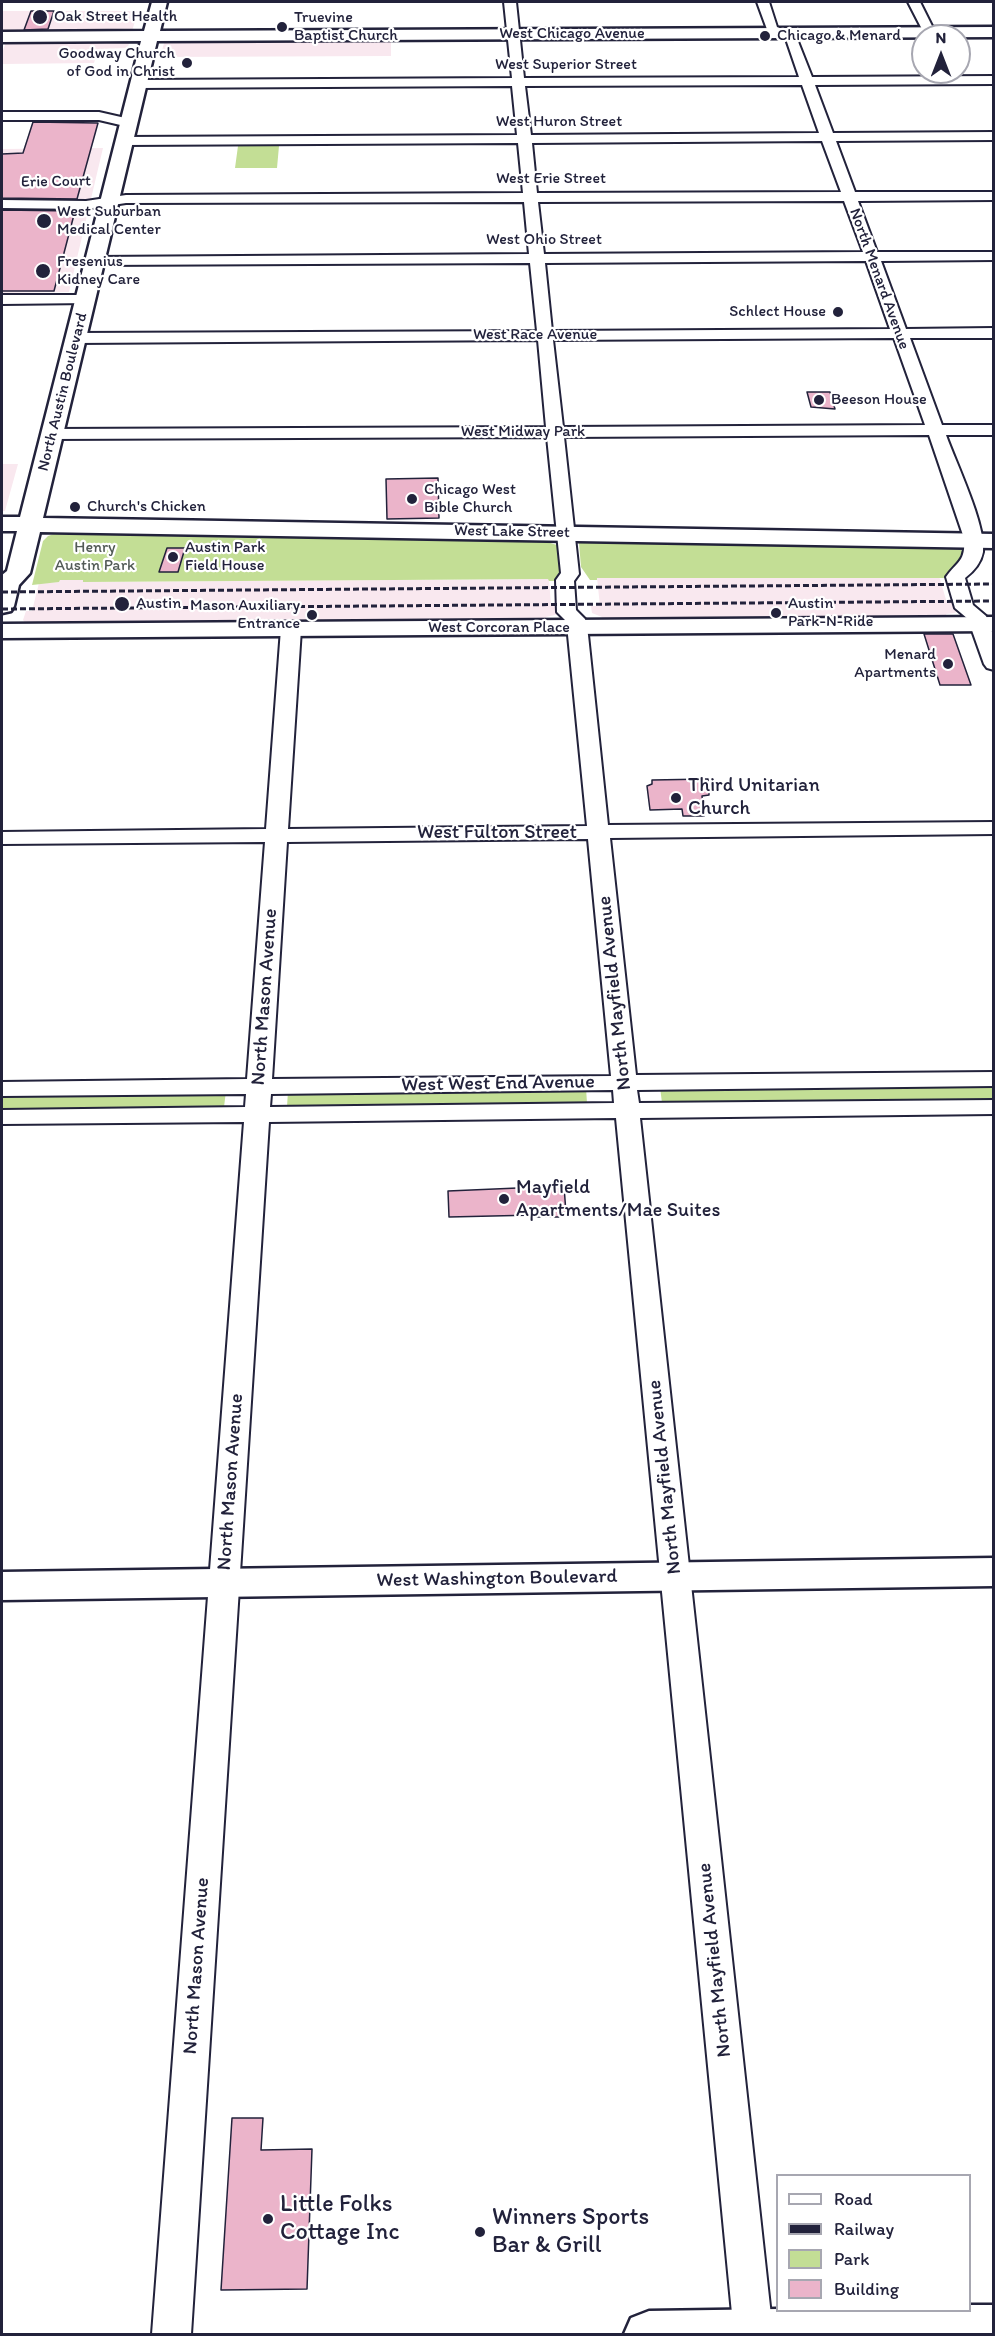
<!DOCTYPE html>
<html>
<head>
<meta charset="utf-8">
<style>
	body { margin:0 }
	#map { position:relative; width:995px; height:2336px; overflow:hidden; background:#fff; font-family:Itim,sans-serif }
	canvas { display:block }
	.frame { position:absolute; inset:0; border:3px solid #22223b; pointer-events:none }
	.legend { position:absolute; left:776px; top:2174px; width:195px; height:138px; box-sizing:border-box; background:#fff; border:2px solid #a7a7b1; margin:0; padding:8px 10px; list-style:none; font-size:18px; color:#22223b }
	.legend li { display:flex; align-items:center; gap:12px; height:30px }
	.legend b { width:30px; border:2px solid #a7a7b1 }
	.north { position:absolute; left:911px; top:24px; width:60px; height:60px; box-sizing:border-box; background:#fff; border:2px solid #a7a7b1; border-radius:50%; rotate:0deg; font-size:16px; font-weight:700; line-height:24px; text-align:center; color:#22223b }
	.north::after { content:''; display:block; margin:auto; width:21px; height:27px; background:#22223b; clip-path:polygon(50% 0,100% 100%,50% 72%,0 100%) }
</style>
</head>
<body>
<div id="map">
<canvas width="995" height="2336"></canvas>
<div class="frame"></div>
<ul class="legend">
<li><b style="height:8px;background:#fff"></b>Road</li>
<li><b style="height:8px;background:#22223b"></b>Railway</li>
<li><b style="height:16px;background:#c3de95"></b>Park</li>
<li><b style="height:16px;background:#ebb4ca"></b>Building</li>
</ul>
<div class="north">N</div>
</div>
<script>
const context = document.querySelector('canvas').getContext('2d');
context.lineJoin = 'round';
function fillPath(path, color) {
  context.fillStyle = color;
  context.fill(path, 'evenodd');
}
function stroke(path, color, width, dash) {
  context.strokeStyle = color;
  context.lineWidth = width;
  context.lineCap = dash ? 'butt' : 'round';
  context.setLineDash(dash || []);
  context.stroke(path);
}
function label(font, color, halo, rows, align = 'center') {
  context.font = font + ' Itim,sans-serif';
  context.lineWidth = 4.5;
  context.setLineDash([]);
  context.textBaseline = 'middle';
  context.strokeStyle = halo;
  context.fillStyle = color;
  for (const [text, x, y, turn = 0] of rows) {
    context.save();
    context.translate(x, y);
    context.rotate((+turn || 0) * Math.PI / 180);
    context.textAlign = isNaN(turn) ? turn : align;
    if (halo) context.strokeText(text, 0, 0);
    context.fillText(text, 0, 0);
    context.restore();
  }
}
const built = new Path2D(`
	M2,11H138L132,31L2,32Z
	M391,39V56L160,57L165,40Z
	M6,42H129L128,48L98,49L94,63L2,64V53Z
	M103,148L69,292L2,293V149Z
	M2,464H18L5,511H2Z
	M939,576L947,603H955L957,610L955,613L946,614L948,619L603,621L602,617L592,613L591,606H600L597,578Z
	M549,579L551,606L559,607V614L546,617L547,622L28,626L23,620L26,611H32L39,583L59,582L60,580H84V582Z`);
const green = new Path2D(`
	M238,146H279L277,168H235Z
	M60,532L540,540L557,545L560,567L557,581H549L548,579L83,582V580H60L59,582L32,585L43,541L48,536Z
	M582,541L956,547L964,552L948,578H597V580H590L581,567L579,543Z
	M993,1084L994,1100L662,1103L660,1087Z
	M586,1088L587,1103L287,1107L288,1091Z
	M226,1091L224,1107L2,1110V1094Z`);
const building = new Path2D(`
	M31,11H54L48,29L24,30Z
	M33,122L98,123L77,199L2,198V154L23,153Z
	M2,210L75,211L54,291H2Z
	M807,392H830L835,409L811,407Z
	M438,478L439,518L387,519L386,479Z
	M167,548H185L178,572H159Z
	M924,634H953L971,685H940Z
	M708,779L709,795L702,796L704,816H683L682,809L650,810L647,786L652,784V780Z
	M564,1186L566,1213H559V1217H537L536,1215L449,1217L448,1191Z
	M232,2118H263L261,2150L312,2149L307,2289L221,2290Z`);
const street = new Path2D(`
	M504,2H516L524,78L799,77L786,39L768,32L757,2H769L777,27L795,34L812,77L994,76V84L815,85L833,133L994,132V140L836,141L855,192H994V200L858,201L877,252H994V260L881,261L906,329L994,328V338H910L942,425H994V435H946C956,463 986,525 983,552C981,563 973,572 965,578L973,605L986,616L994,637V670L987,668L984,664L968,619L955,608L946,577C957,561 966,562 964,538L929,435L564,437L579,574L574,581L576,610L585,619L588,635L608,825L994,822V834L610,838L636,1075L994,1072V1086L637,1090L639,1103L994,1100V1114L640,1118L773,2334H734L616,1118L269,1122L191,2334H152L244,1122L2,1124V1110L245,1107L246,1094L2,1096V1082L247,1079L265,842L2,844V832L266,829L281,629L284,625H298L301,629L288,829L587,826L568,635L566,621L557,612L556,580L561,573L547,437L52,439L46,438L44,434L46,430L52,429L546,427L538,340L76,343L68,338L76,333L537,331L530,263L95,265L88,261L95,257L529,254L524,202L126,203L86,209L2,208V200L86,201L126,195L523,193L518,143L124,145L117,141L124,137L517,135L512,86L138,88L132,84L138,80L512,78ZM802,85L819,133L531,135L525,86ZM822,141L841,192L537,193L532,143ZM844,201L863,252L544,254L538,202ZM866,261L890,329L552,331L545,263ZM894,338L925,425L563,427L553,340ZM588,839L611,1076L272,1079L287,842ZM613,1090L614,1103L270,1107L271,1094Z
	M908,2H920L935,32L933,35H925Z
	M2,112H99L134,120L136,123L129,127L99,120H2Z
	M85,295L90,297L93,300L90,303L2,304V295Z`);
const secondary = new Path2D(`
	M152,2H167L160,31L994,27V37L157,41L43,518L994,534V548L40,532L30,573L19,585L14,606L11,611L2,613V575L7,571L17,531H2V517H20L141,41L2,42V32L144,31Z
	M994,617V631L2,638V624Z
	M994,1558V1586L2,1600V1572Z
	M970,2305H994V2334H624L631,2318L649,2311L778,2309V2310H970Z`);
const rail = new Path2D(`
	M2,592L994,584
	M2,609L994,601`);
const markers = [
	[40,17,8,"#22223b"],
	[282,27,6,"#22223b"],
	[765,36,6,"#22223b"],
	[187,63,6,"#22223b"],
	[44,221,8,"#22223b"],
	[43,271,8,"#22223b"],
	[838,312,6,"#22223b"],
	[819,400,6,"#22223b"],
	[412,499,6,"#22223b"],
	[75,507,6,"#22223b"],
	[173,557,6,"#22223b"],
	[122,604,8,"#22223b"],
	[776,613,6,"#22223b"],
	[312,615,6,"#22223b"],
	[948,664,6,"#22223b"],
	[676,798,6,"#22223b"],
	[504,1199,6,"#22223b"],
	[268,2219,6,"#22223b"],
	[480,2232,6,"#22223b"]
];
const farPoinames = [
	["Oak Street Health",54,17],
	["Truevine",294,18],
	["Baptist Church",294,36],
	["Chicago & Menard",777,36],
	["Goodway Church",175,54,"right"],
	["of God in Christ",175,72,"right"],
	["West Suburban",57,212],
	["Medical Center",57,230],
	["Fresenius",57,262],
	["Kidney Care",57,280],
	["Schlect House",826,312,"right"],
	["Beeson House",831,400],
	["Chicago West",424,490],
	["Bible Church",424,508],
	["Church's Chicken",87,507],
	["Austin Park",185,548],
	["Field House",185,566],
	["Austin",136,604],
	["Austin",788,604],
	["Park-N-Ride",788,622],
	["Mason Auxiliary",300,606,"right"],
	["Entrance",300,624,"right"],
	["Menard",936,655,"right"],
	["Apartments",936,673,"right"]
];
const farStreetnames = [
	["West Chicago Avenue",572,34],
	["West Superior Street",566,65],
	["West Huron Street",559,122],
	["West Erie Street",551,179],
	["Erie Court",56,182,-1],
	["West Ohio Street",544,240],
	["North Menard Avenue",879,279,70],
	["West Race Avenue",535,335],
	["North Austin Boulevard",63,392,-76],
	["West Midway Park",523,432],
	["West Lake Street",512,532,1],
	["West Corcoran Place",499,628]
];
const farParknames = [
	["Henry",95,548],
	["Austin Park",95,566]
];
const poiNames = [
	["Third Unitarian",688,786],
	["Church",688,809],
	["Mayfield",516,1188],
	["Apartments/Mae Suites",516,1211]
];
const streetNames = [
	["West Fulton Street",497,833],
	["North Mayfield Avenue",615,993,-96],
	["North Mason Avenue",265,997,-86],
	["West West End Avenue",498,1084,-1],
	["North Mayfield Avenue",665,1477,-96],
	["North Mason Avenue",231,1482,-86],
	["West Washington Boulevard",497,1579,-1],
	["North Mayfield Avenue",715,1960,-96],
	["North Mason Avenue",197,1966,-86]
];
const nearPoinames = [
	["Little Folks",280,2205],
	["Cottage Inc",280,2233],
	["Winners Sports",492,2218],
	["Bar & Grill",492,2246]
];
fillPath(built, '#f9e8ef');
fillPath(green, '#c3de95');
fillPath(building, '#ebb4ca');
stroke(building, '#22223b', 1.5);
stroke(street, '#22223b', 4);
stroke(secondary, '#22223b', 5);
fillPath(street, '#fff');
fillPath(secondary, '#fff');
stroke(rail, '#22223b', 3, [6, 3]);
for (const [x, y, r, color] of markers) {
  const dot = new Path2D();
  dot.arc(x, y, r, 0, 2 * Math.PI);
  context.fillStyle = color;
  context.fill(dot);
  stroke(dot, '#fff', 2);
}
label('16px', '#22223b', '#fff', farPoinames, 'left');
label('16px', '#22223b', '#fff', farStreetnames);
label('16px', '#525a56', '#fff', farParknames);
label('20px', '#22223b', '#fff', poiNames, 'left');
label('20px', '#22223b', '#fff', streetNames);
label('24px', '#22223b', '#fff', nearPoinames, 'left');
</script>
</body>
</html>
